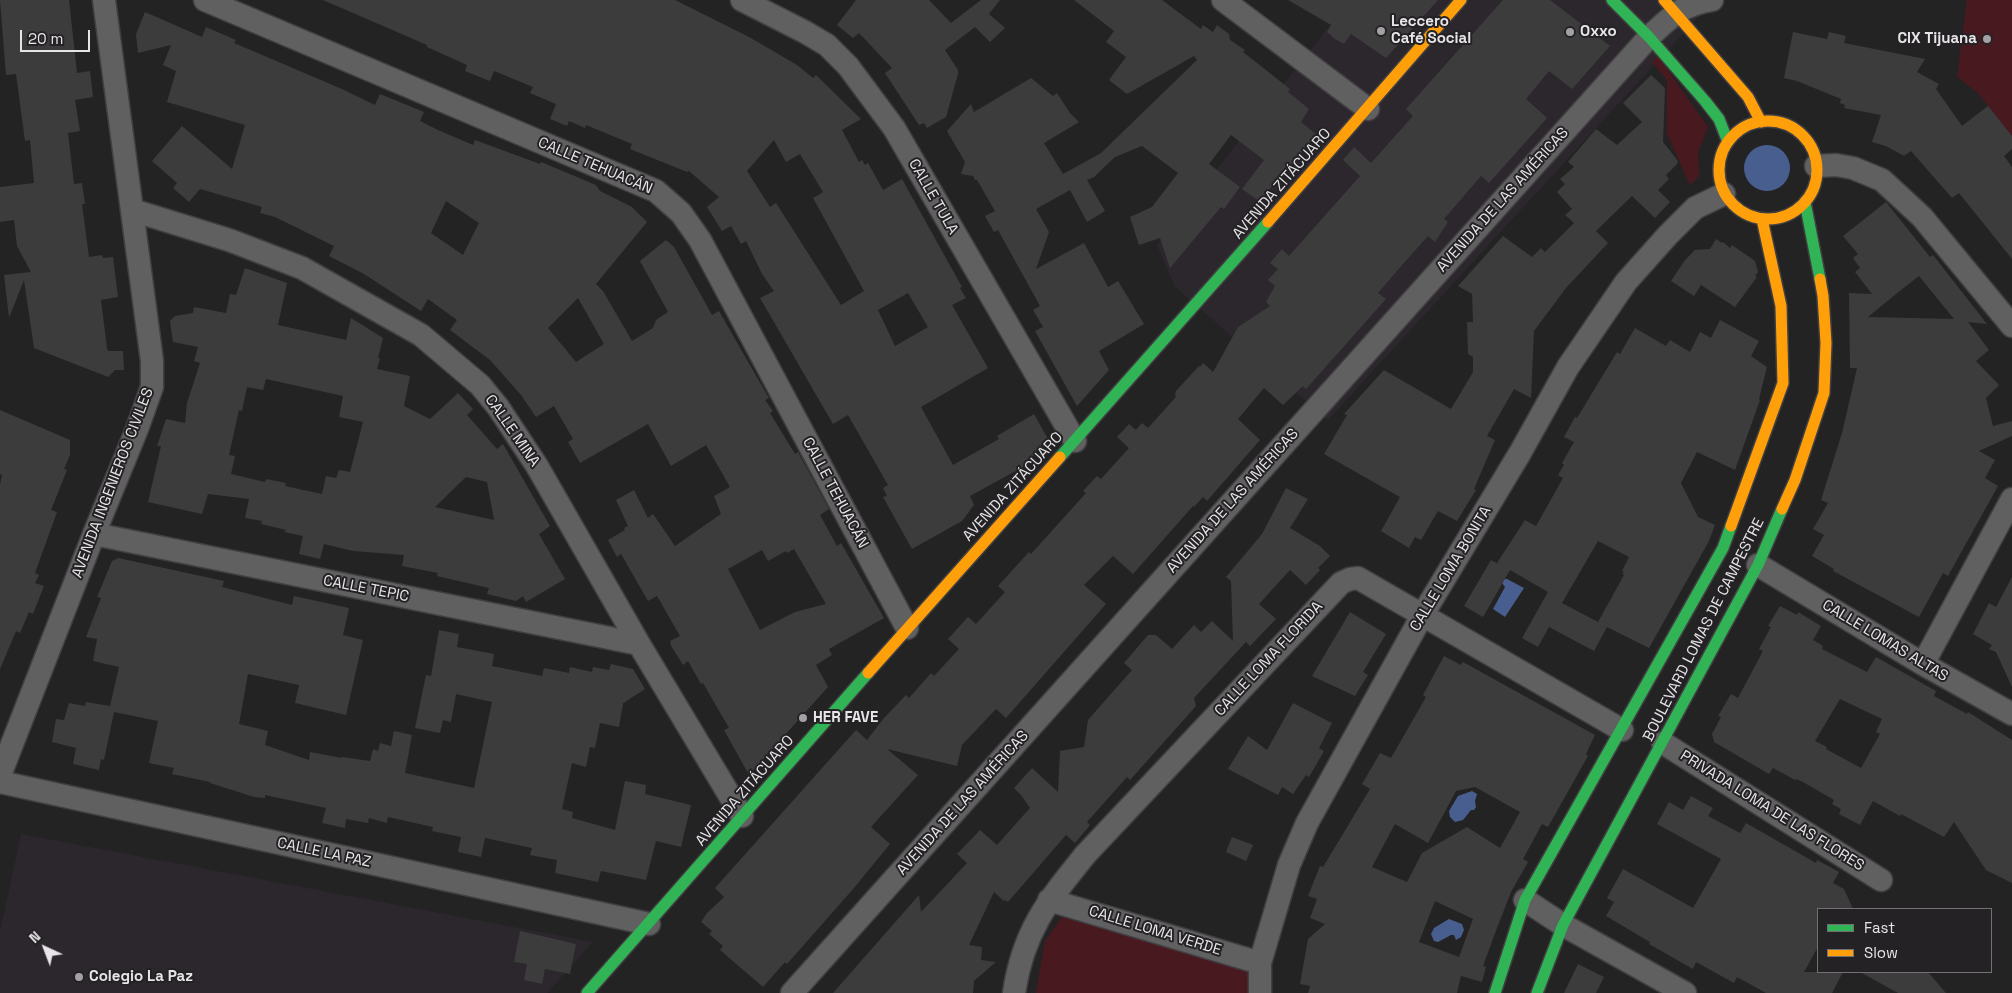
<!DOCTYPE html>
<html>
<head>
<meta charset="utf-8">
<style>
	body { margin:0 }
	#map { position:relative; width:2012px; height:993px; overflow:hidden; background:#242324; font-family:"Space Grotesk",sans-serif }
	canvas { display:block }
	.legend { position:absolute; left:1817px; top:908px; width:175px; height:65px; box-sizing:border-box; background:#242225; border:1px solid #727073; margin:0; padding:6px 9px; list-style:none; font-size:15px; color:#e7e5e7 }
	.legend li { display:flex; align-items:center; gap:10px; height:25px }
	.legend b { width:25px; border:1px solid #727073 }
	.north { position:absolute; left:20px; top:923px; width:50px; height:50px; -webkit-text-stroke:4px #242225; paint-order:stroke; rotate:317deg; font-size:14px; font-weight:700; line-height:20px; text-align:center; color:#e7e5e7 }
	.north::after { content:''; display:block; margin:auto; width:18px; height:22px; background:#e7e5e7; clip-path:polygon(50% 0,100% 100%,50% 72%,0 100%) }
	.scale { position:absolute; left:20px; top:30px; width:70px; height:22px; box-sizing:border-box; border:2px solid #e7e5e7; border-top:0; padding-left:6px; font-size:15px; line-height:18px; white-space:nowrap; color:#e7e5e7; -webkit-text-stroke:4px #242225; paint-order:stroke }
</style>
</head>
<body>
<div id="map">
<canvas width="2012" height="993"></canvas>
<ul class="legend">
<li><b style="height:6px;background:#30b455"></b>Fast</li>
<li><b style="height:6px;background:#ff9f0a"></b>Slow</li>
</ul>
<div class="north">N</div>
<div class="scale">20 m</div>
</div>
<script>
const context = document.querySelector('canvas').getContext('2d');
context.lineJoin = 'round';
function fillPath(path, color) {
  context.fillStyle = color;
  context.fill(path, 'evenodd');
}
function stroke(path, color, width, dash) {
  context.strokeStyle = color;
  context.lineWidth = width;
  context.lineCap = dash ? 'butt' : 'round';
  context.setLineDash(dash || []);
  context.stroke(path);
}
function label(font, color, halo, rows, align = 'center') {
  context.font = font + ' "Space Grotesk",sans-serif';
  context.lineWidth = 4;
  context.setLineDash([]);
  context.textBaseline = 'middle';
  context.strokeStyle = halo;
  context.fillStyle = color;
  for (const [text, x, y, turn = 0] of rows) {
    context.save();
    context.translate(x, y);
    context.rotate((+turn || 0) * Math.PI / 180);
    context.textAlign = isNaN(turn) ? turn : align;
    if (halo) context.strokeText(text, 0, 0);
    context.fillText(text, 0, 0);
    context.restore();
  }
}
const built = new Path2D(`
	M1350,0H1704L1699,16L1328,420L1175,287L1157,245Z
	M21,834L593,942L547,993H0V932Z`);
const green = new Path2D(`
	M1967,0H2012V136L1978,93L1957,77Z
	M1657,55L1708,127L1698,152L1699,176L1690,185L1667,134V80L1652,62Z
	M1062,917L1254,971V993H1036L1045,941Z`);
const water = new Path2D(`
	M1744 168a23 23 0 1 1 46 0a23 23 0 1 1-46 0Z
	M1504,579H1507L1524,588L1505,617L1493,609L1505,587L1502,583Z
	M1472,791L1477,794L1475,801L1476,807L1474,810H1471L1463,820L1455,822L1450,817L1449,811L1458,796Z
	M1449,919L1462,924L1464,930L1461,937L1456,940L1454,935H1451L1438,942L1434,941L1431,934L1434,928Z`);
const building = new Path2D(`
	M0,0H69L77,73L90,71L93,97L75,100L80,131L68,133L74,184L82,183L85,204H82L89,257L102,255L103,258L113,257L118,297L101,300L107,348L108,351H123L124,370H115L108,377L34,348L24,280L9,318L4,275L31,272L17,246L14,220L0,222V187L34,183L30,140L25,141L16,74L6,75Z
	M323,0H675L751,38L797,65L813,78L816,75L861,119L842,130L859,162L862,160L865,165L868,163L883,190L902,179L962,287L960,288L966,298L952,305L988,368L921,407L953,465L999,439L997,436L1034,414L1048,439L1023,467L970,496L974,505L962,521L912,549L883,497L887,496L883,488L888,485L848,415L833,424L760,298L774,291L762,274L746,241L741,244L731,226L722,231L707,207L719,197L689,171L687,172L630,149L632,144L586,125L585,128L569,121L567,126L550,119L556,104L530,93L533,87L494,71L490,81L465,71L467,65L427,47V45ZM774,140L786,162L800,154L823,192L813,198L864,291L841,305L776,203L770,207L747,171ZM908,293L928,327L895,346L878,310Z
	M856,0H929L951,23L981,0H1000L989,14L1005,28L990,42L975,27L945,50L958,70V74L946,117L927,128L924,123L919,125L885,73L892,68L859,33L853,38L837,25Z
	M1074,0H1162L1201,29L1203,25L1213,32L1217,25L1229,34L1230,40L1245,50L1243,52L1290,89L1288,92L1309,109L1301,122L1317,135L1259,201L1242,189L1264,160L1231,135L1209,164L1240,187L1224,209L1221,207L1170,268L1160,238L1139,245L1130,217L1152,207L1178,173L1142,146L1115,157L1094,177L1087,180L1105,211L1087,222L1070,190L1036,209L1049,232L1036,269L1084,243L1108,287L1118,281L1144,324L1099,351L1109,370L1077,406L1035,331L1043,327L1033,310L1040,306L998,230L994,232L985,216L995,211L977,180H975L973,176L961,174L965,162L947,131L971,104L974,112L1031,78L1053,96L1057,93L1070,113L1079,122L1044,143L1063,174L1101,153L1197,60L1194,56L1127,94L1109,80L1126,57L1106,42L1114,31Z
	M1288,0H1438L1386,58L1351,34L1344,44L1335,39L1327,32L1331,25Z
	M1503,0H1550L1610,46L1572,89L1549,71L1526,99L1547,118L1489,183L1481,176L1444,219L1448,222L1435,242L1428,236L1403,264L1378,293L1386,299L1306,389L1303,386L1283,405L1264,388L1238,419L1260,440L1207,501L1203,497L1194,507L1193,506L1133,574L1113,556L1084,585L1106,604L1006,718L996,709L962,745L957,766L887,749L918,775L871,827L890,844L854,888L787,964L785,962L763,987L720,950L723,946L709,934L712,931L701,922L707,913L724,897L715,888L856,730L867,740L884,718L906,695L909,698L931,673L934,676L959,649L948,639L968,617L976,624L1005,592L998,586L1029,552L1031,554L1086,493L1083,491L1097,476L1101,479L1129,448L1117,437L1129,424L1136,430L1142,423L1148,428L1176,397L1175,395L1176,391L1199,366L1200,367L1203,363L1213,372L1238,327L1270,306L1266,302L1275,286L1268,280L1278,269L1270,263L1282,249L1289,256L1360,176L1343,160L1354,147L1371,163L1413,116L1406,109Z
	M145,12L202,37L206,27L236,40L234,43L342,89L375,105L380,94L424,112L420,121L438,130L473,145L475,140L540,164L541,162L596,185L600,191L632,207L647,222L596,284L603,291L632,341L653,328L656,320L668,312L640,261L666,240L674,247L712,315L719,311L747,360L769,398L765,400L773,411L770,413L795,454L798,452L829,509L820,515L837,546L841,543L884,618L829,649L832,655L816,665L828,687L749,775L724,730L729,728L703,683L701,684L688,661L683,665L670,644L671,643L670,641L680,636L657,596L648,601L621,554L617,557L608,540L625,530L624,528L628,526L616,500L634,490L648,518L653,514L675,546L721,514L714,496L730,487L706,445L671,466L648,424L580,463L568,442L573,439L554,406L536,417L521,395L490,360L450,330L457,320L428,299L421,311L364,274L329,256L334,246L275,217L260,213L262,207L200,189L189,202L173,188L177,183L152,161L182,126L232,169L245,125L167,102L176,71L163,65L171,45L138,53L136,34ZM446,201L479,223L463,255L431,233ZM578,298L604,344L576,362L548,328ZM794,549L826,604L795,612L760,630L728,569L762,550L768,561L786,551L787,553Z
	M1793,32L1827,39L1829,32L1846,36L1844,43L1925,59L1917,72L1939,84L1936,89L1962,126L1988,106L2012,136V149L2004,156L2012,167V259L1959,193L1952,198L1911,151L1904,156L1886,146L1872,142L1881,115L1844,108L1845,105L1840,103L1841,99L1797,81L1784,78Z
	M1651,75L1665,88L1663,142L1678,161L1677,164L1666,175L1669,179L1658,190L1670,202L1655,218L1632,196L1596,231L1608,243L1566,288L1534,331L1531,398L1514,389L1487,436L1495,440L1474,489L1476,490L1457,521L1438,511L1421,540L1415,537L1409,548L1381,531L1400,497L1324,454L1347,415L1344,414L1384,370L1451,409L1473,372V357L1468,354L1467,322H1473L1472,294L1458,286L1503,236L1532,257L1541,248L1545,252L1574,223L1565,215L1572,209L1557,192L1565,184L1560,179L1574,167L1568,162L1596,129L1617,145L1642,122L1623,103Z
	M1886,202L1930,257L1933,255L1987,324L1968,322L1989,350L1976,361L1999,385L1986,398L1993,426L2012,421V436L1979,451L1995,460L1985,478L1998,486L1948,576L1943,573L1919,617L1833,571L1834,569L1812,556L1824,535L1813,529L1828,503L1821,500L1842,433L1857,368H1850L1849,293L1872,294L1855,272L1860,268L1853,258L1858,254L1843,236ZM1919,276L1954,319L1868,317L1896,294Z
	M1716,239L1722,243L1723,242L1730,248L1732,245L1755,261L1758,272L1755,276L1757,277L1735,307L1701,285L1694,296L1671,281L1685,260L1695,250L1710,249Z
	M245,268L287,283L278,325L346,340L351,318L383,338L378,358H380L377,369L410,376L404,406L430,419L458,393L473,409L467,415L497,449L503,444L550,526L539,534L565,579L526,602L523,596L516,601L487,594L489,588L437,576L438,573L402,566L404,555L353,551L324,544L320,559L299,554L303,536L284,532L286,530L261,524L262,521L245,518L249,499L208,494L202,514L148,502L161,446H157L166,419L185,423L187,403L200,363L194,361L198,347L173,342L170,321L175,316L193,313L194,307L226,313L230,294L236,295ZM266,379L343,396L339,417L363,422L350,472L339,470L336,478L326,476L322,494L285,486L286,483L266,479L265,482L231,474L235,456L229,455L239,410L242,411L247,387L263,390ZM466,477L487,482L494,520L435,507Z
	M1720,320L1759,341L1751,356L1767,367L1759,399L1760,400L1735,470L1697,452L1681,483L1698,517L1715,525L1709,541L1649,648L1607,627L1594,651L1549,627L1538,647L1522,638L1548,592L1510,570L1483,617L1464,606L1491,560L1506,568L1497,563L1525,520L1536,526L1563,478L1558,475L1564,465L1562,463L1574,442L1564,437L1575,417L1577,418L1617,352L1620,354L1635,328L1666,346L1670,340L1690,352L1700,332L1711,338ZM1598,541L1629,557L1622,571L1624,572L1622,574L1624,575L1598,622L1562,603Z
	M0,410L70,440V455L64,469L67,470L51,510L57,512L35,573L39,575L35,583L44,586L33,614L29,612L20,633L16,631L0,669V485L2,475L0,474Z
	M1286,488L1308,499L1290,528L1320,546L1330,556L1318,568L1320,570L1306,585L1290,570L1259,604L1276,619L1250,646L1246,642L1194,698L1196,706L1130,780L1127,777L1087,822L1090,825L1075,843L1066,835L1008,902L1005,900L1004,901L994,892L969,945L982,947L981,960L996,962L974,981L973,993H833L919,895L921,912L967,863L957,854L980,830L997,845L1030,808L1021,795L1014,788L1032,768L1058,792L1060,751L1084,747L1088,720L1132,670L1124,663L1148,635H1156L1172,649L1194,625L1201,632L1212,621L1233,641L1231,581L1226,577L1262,534Z
	M118,558L224,581L222,587L292,605L294,596L349,608L343,635L363,640L346,715L295,703L299,685L248,674L239,724L268,731L265,745L309,760L310,752L342,758V757L370,761L373,749L378,751L380,743L391,746L394,731L412,735L405,773L474,788L492,702L456,694L451,722L443,720L440,733L415,728L426,675L431,676L439,630L459,634L457,647L494,654L492,666L542,676L544,668L569,673L570,667L592,672L593,667L609,670L611,664L633,669L645,689L622,704H623L619,727L600,723L595,748L590,747L586,767L572,763L562,809L573,812L572,818L615,830L625,781L646,785L645,794L691,805L681,847L656,841L646,880L601,871L598,882L555,873L557,860L530,855L532,848L485,838L481,857L458,852L461,837L432,831L433,827L388,817L387,823L369,818L368,823L346,819L345,828L322,823L326,808L265,795V798L254,797L210,783V782L172,774L174,768L149,763L158,721L114,712L104,760L101,759L99,770L73,764L76,748L52,742L56,719L64,720L69,703L85,706L86,702L110,706L119,667L93,661L97,639L86,637L101,598L97,597L112,561Z
	M2012,577V687L1996,652L1989,649L1992,645L1973,634L1989,603L1996,607Z
	M1780,606L1797,615L1798,612L1821,626L1813,640L1823,646L1822,649L1867,672L1876,657L1936,691L1934,696L1967,714L1968,712L2012,740V883L1986,870L1954,822L1944,837L1901,814L1900,816L1873,801L1860,825L1839,814L1841,809L1832,804L1834,800L1803,782L1796,779L1795,780L1773,768L1769,774L1714,742L1712,734L1721,717L1718,716L1731,694L1738,698L1763,651L1759,649L1771,627L1768,626ZM1840,699L1882,719L1876,732L1880,734L1861,768L1826,749L1827,747L1815,741Z
	M1350,612L1386,634L1363,672L1368,675L1355,696L1312,676Z
	M1444,656L1461,665L1463,662L1595,735L1586,754L1588,756L1548,827L1542,824L1523,859L1528,862L1511,892L1497,928L1483,966L1486,967L1482,982L1461,976L1457,993H1308L1310,986L1300,984L1308,939L1325,924L1310,918L1317,899L1308,896L1320,866L1323,867L1370,789L1362,784L1380,753L1391,758L1426,697L1423,695ZM1475,787L1520,812L1500,848L1467,827L1422,853L1407,882L1372,867L1395,824L1428,843L1456,791ZM1435,901L1473,919L1459,957L1419,942Z
	M1293,703L1332,723L1319,748L1324,751L1309,777L1306,775L1293,794L1282,787L1278,795L1228,769L1248,736L1267,750Z
	M1691,796L1713,808L1708,816L1740,833L1746,823L1816,863L1817,860L1839,872L1833,883L1844,889L1853,909H1818V947L1804,972H1843L1832,993H1766L1737,977L1734,983L1696,962L1693,969L1649,944L1650,942L1606,916L1614,902L1607,898L1623,869L1693,908L1721,859L1657,824L1669,802L1683,810Z
	M1232,837L1253,845L1246,861L1226,852Z
	M520,931L576,944L570,974L545,969L542,984L524,980L527,964L514,962Z
	M1578,964L1604,977L1596,993H1564Z
	M1860,972H1928L1946,993H1898Z`);
const street = new Path2D(`
	M205,0L656,191L681,213L700,240L907,628
	M742,0L805,32L827,45L848,66L894,128L1075,441
	M1223,0L1368,109
	M1816,166L1836,165L1853,168L1882,180L1922,217L2012,326
	M132,210L229,240L302,268L421,335L480,385L498,407L537,466L639,644L742,816
	M94,534L639,644
	M1758,565L1923,664L2012,714
	M1923,664L2012,499
	M1663,743L1881,880
	M0,775L94,534L137,429L152,387V361L104,0
	M0,782L649,924
	M1049,900L1260,963
	M1525,900L1563,925L1685,993
	M792,993L1649,37C1672,16 1680,6 1712,0
	M1014,993C1023,931 1048,901 1085,855L1341,583L1350,579L1358,578L1622,730
	M1260,993V963L1289,865L1307,823L1423,614L1520,453L1568,367L1626,282L1668,235L1695,208L1724,194`);
const fast = new Path2D(`
	M1612,0L1649,37L1705,101L1719,119L1728,142
	M1805,202L1820,279
	M1060,457L1268,222
	M587,993L868,673
	M1495,993L1525,900L1723,548L1731,526
	M1537,993L1563,925L1758,565L1782,509`);
const slow = new Path2D(`
	M1664,0L1748,97L1761,122
	M1719 170a49 49 0 1 1 98 0a49 49 0 1 1-98 0Z
	M1268,222L1461,0
	M1782,509L1795,480L1824,393L1826,343L1823,296L1820,279
	M1731,526L1783,383L1781,306L1762,219
	M868,673L1060,457`);
const markers = [
	[1381,31,5,"#a3a1a3"],
	[1570,32,5,"#a3a1a3"],
	[1987,39,5,"#a3a1a3"],
	[803,718,5,"#a3a1a3"],
	[79,977,5,"#a3a1a3"]
];
const poiNames = [
	["Leccero",1391,22],
	["Café Social",1391,39],
	["Oxxo",1580,32],
	["CIX Tijuana",1977,39,"right"],
	["HER FAVE",813,718],
	["Colegio La Paz",89,977]
];
const streetNames = [
	["CALLE TEHUACÁN",595,166,23],
	["AVENIDA ZITÁCUARO",1282,184,-49],
	["CALLE TULA",933,197,60],
	["AVENIDA DE LAS AMÉRICAS",1503,200,-48],
	["CALLE MINA",512,431,55],
	["AVENIDA INGENIEROS CIVILES",113,483,-69],
	["AVENIDA ZITÁCUARO",1013,487,-48],
	["CALLE TEHUACÁN",835,493,62],
	["AVENIDA DE LAS AMÉRICAS",1233,501,-48],
	["CALLE LOMA BONITA",1451,569,-59],
	["CALLE TEPIC",366,589,11],
	["BOULEVARD LOMAS DE CAMPESTRE",1704,630,-63],
	["CALLE LOMAS ALTAS",1885,641,31],
	["CALLE LOMA FLORIDA",1269,659,-47],
	["AVENIDA ZITÁCUARO",745,791,-49],
	["AVENIDA DE LAS AMÉRICAS",963,803,-48],
	["PRIVADA LOMA DE LAS FLORES",1772,811,32],
	["CALLE LA PAZ",324,853,12],
	["CALLE LOMA VERDE",1155,931,17]
];
fillPath(built, '#2c262d');
fillPath(green, '#491920');
fillPath(water, '#485e8e');
fillPath(building, '#3d3c3d');
stroke(street, '#413f41', 25);
stroke(fast, '#413f41', 14);
stroke(slow, '#413f41', 14);
stroke(street, '#616061', 22);
stroke(fast, '#30b455', 11);
stroke(slow, '#ff9f0a', 11);
for (const [x, y, r, color] of markers) {
  const dot = new Path2D();
  dot.arc(x, y, r, 0, 2 * Math.PI);
  context.fillStyle = color;
  context.fill(dot);
  stroke(dot, '#242225', 2);
}
label('bold 15px', '#e7e5e7', '#242225', poiNames, 'left');
label('15px', '#e7e5e7', '#242225', streetNames);
</script>
</body>
</html>
